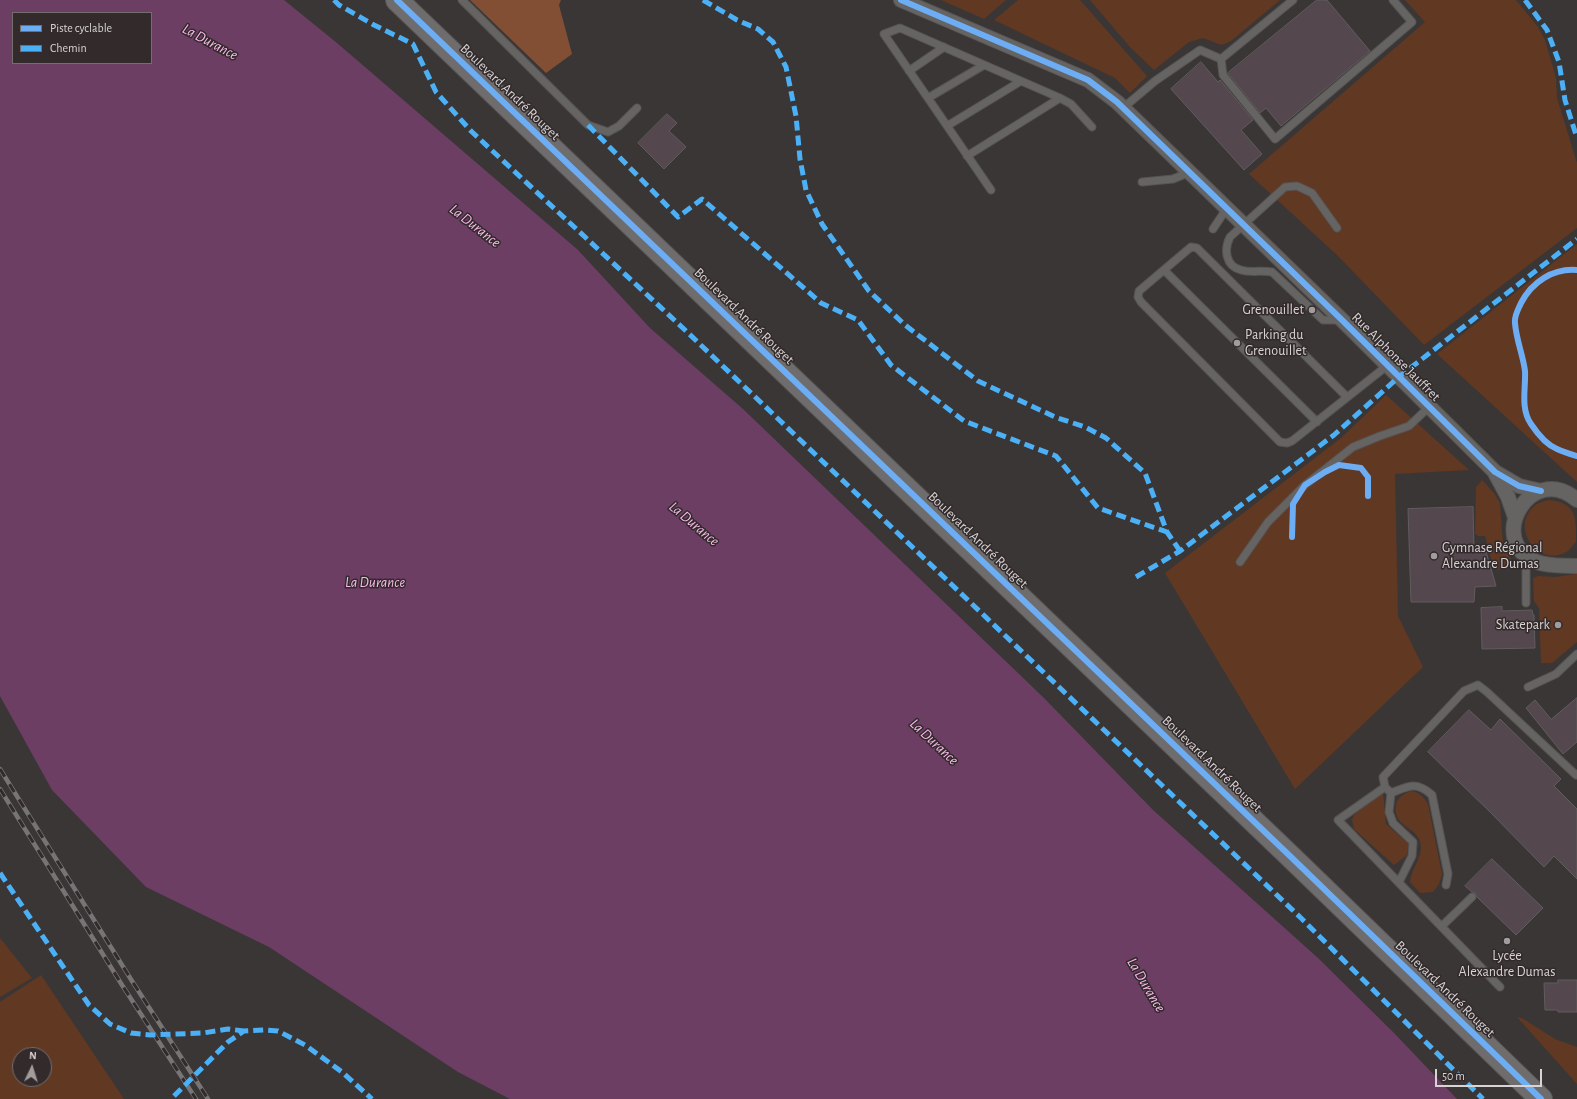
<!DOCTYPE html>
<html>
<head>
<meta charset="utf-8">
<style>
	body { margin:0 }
	#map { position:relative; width:1577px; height:1099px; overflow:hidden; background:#3a3636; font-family:"Alegreya Sans",sans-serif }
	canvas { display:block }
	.legend { position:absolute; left:12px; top:12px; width:140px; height:52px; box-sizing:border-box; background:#322a2b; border:1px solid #746e6f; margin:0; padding:5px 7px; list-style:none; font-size:12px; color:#d8d3d4 }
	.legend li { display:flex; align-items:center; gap:8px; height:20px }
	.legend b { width:20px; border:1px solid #746e6f }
	.north { position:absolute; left:12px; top:1047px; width:40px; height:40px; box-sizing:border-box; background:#322a2b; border:1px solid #746e6f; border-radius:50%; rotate:4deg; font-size:11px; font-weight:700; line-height:16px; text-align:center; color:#d8d3d4 }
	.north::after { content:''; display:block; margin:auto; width:14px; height:18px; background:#a19c9d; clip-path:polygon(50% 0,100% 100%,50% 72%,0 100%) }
	.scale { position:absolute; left:1435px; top:1069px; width:107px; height:18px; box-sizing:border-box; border:2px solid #d8d3d4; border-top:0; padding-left:5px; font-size:12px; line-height:14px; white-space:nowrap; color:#d8d3d4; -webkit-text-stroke:3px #322a2b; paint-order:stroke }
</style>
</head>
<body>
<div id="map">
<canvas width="1577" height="1099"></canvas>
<ul class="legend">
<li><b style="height:5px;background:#6dadf4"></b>Piste cyclable</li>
<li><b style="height:5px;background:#4cb0f7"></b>Chemin</li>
</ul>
<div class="north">N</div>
<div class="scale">50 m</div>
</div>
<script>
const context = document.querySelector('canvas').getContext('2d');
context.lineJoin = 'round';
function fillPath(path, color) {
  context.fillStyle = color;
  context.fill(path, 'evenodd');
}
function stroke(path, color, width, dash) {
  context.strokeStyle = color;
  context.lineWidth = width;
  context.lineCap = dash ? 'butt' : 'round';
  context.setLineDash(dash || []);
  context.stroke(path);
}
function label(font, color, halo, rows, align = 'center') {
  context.font = font + ' "Alegreya Sans",sans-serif';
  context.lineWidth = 3;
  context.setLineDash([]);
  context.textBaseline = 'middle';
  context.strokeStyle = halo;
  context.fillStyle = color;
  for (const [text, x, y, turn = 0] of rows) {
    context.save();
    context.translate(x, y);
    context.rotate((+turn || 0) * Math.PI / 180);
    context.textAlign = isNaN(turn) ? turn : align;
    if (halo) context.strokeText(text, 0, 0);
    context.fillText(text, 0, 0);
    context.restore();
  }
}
const green = new Path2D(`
	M941,0H1006L984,19Z
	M1018,0H1080L1147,76L1130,93L1115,78L994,20Z
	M1090,0H1280L1231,41L1221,45L1203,38L1189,42L1154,70L1129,46Z
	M1405,0H1516L1538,27L1545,40L1556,78L1557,98L1577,163V228L1424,345L1338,256L1249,174L1425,22Z
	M1577,244V482L1437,354Z
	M1386,395L1469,470L1395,474L1398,616L1423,667L1295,789L1165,573L1341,438Z
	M1482,480L1494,493L1500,503L1502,534L1504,547L1512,561L1500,570L1494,569L1485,536H1478L1475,534L1476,487Z
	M1548,500C1575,502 1577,516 1576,542C1574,544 1571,548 1568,551C1538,570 1507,524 1537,504C1540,502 1545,501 1548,500Z
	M1575,574H1577V642L1552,663H1541L1539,608L1534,601L1533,578L1538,576L1556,577Z
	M1411,791C1419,792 1424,797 1428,804L1442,874L1439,884L1433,892L1420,893L1410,882C1411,870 1421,859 1421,847C1421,826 1392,829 1396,805C1398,797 1403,794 1411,791Z
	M1383,792L1386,824L1410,845L1406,856L1394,865L1354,829L1352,820L1354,815Z
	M0,938L32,978L0,997Z
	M41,975L124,1099H0V1002ZM20,1055H44V1079H20Z
	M1517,1017L1522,1018L1555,1039L1577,1047V1084Z`);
const forest = new Path2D(`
	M470,0H561L559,5L572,54L546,73Z`);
const water = new Path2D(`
	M0,0H284L337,43L578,250L650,328L743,409L1044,698L1153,810L1318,958L1394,1033L1457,1099H510L458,1072L269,947L146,887L52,790L0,696ZM13,13H151V63H13Z`);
const building = new Path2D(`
	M1317,0H1327L1370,51L1281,126L1266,108L1260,113L1228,73Z
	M1201,62L1218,82L1220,80L1253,120L1241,130L1262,154L1244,170L1171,89Z
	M667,114L677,123L669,131L686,147L664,169L638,143Z
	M1473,507L1474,548H1485L1496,586L1475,587L1474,602H1411L1408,509Z
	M1502,607V611L1532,610L1533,615H1534L1535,648L1482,649L1481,608Z
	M1577,698V742L1563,754L1526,708L1535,700L1551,719Z
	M1469,710L1491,730L1500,719L1561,779L1554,786L1577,809V879L1554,856L1544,867L1489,811L1428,752Z
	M1492,859L1543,908L1516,935L1477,897L1475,893L1472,892L1465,886Z
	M1558,980H1577V1012H1558V1010H1545L1544,983H1558Z`);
const service = new Path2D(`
	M462,0L588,125L608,132L619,126L637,108
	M1221,59L1223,75L1275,139L1412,22L1393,0
	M909,71L944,47
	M928,98L984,65
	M1123,108L1155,81L1200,50L1221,59L1293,0
	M947,126L1021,81
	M967,156L1060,98
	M1142,182L1173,179L1190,172
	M991,190L884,34L900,28L1060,98L1071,104L1092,127
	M1337,228L1312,193L1297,186L1285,187L1230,237C1224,249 1225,266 1241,270C1251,273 1262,270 1272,272L1323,320H1340
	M1213,229L1227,208
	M1164,270L1317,422
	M1347,397L1197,248L1191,247L1139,291L1138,297L1141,302L1280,442L1287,443L1292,441L1388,365
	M1526,556V603
	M1240,562L1268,522L1305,485L1353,447L1380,436L1409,426L1429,407
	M1528,687L1556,674L1577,654
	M1385,787L1338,820L1500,987
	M1391,793L1389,812L1393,823L1413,842L1412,856L1399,882
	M1446,885L1448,874L1432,795C1416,781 1409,786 1391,793L1385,787L1383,777L1464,691L1478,685L1487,692L1576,775L1577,774
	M1442,926L1472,897`);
const minor = new Path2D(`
	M901,0L1088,80L1117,102L1342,320L1495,472L1519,486L1541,491
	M1495,473L1508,497L1515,517
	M1577,500C1531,460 1484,542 1537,562C1550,567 1564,565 1577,566`);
const primary = new Path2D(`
	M397,0L1291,857L1541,1099`);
const rail = new Path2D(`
	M0,769L132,981L208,1099
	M0,789L122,985L196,1099`);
const quiet = new Path2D(`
	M334,0L339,5L374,25L413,44L436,92L471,131L685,330L1302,919L1483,1099
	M703,0L737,20L758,29L773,42L786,67L796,116L800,159L806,190L822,224L869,291L905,325L978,381L1055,417L1085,427L1106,438L1145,473L1167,532L1180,551
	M1525,0L1547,30L1559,62L1565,100L1577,138
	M588,125L678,217L702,199L821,303L858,320L891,365L964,421L1056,456L1098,508L1167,532
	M1136,577L1180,551L1334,435L1400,376L1577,239
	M0,873L89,1005L110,1024L131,1033L150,1035L203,1033L228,1029L244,1031
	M174,1096L228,1042L244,1031L264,1030L278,1031L305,1045L342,1072L372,1099`);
const cycleway = new Path2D(`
	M397,0L1291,857L1541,1099
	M901,0L1088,80L1117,102L1342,320L1495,472L1519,486L1541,491
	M1577,270C1553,268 1532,282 1521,303C1518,310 1514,316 1515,323C1516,339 1523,355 1525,371C1526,388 1520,408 1531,424C1537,433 1547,445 1557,449C1563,452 1570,454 1577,456
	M1292,537L1293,504L1305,485L1325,472L1339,465L1361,468L1368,477V496`);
const markers = [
	[1312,310,4,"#a19c9d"],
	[1237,343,4,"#a19c9d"],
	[1434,556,4,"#a19c9d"],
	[1558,625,4,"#a19c9d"],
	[1507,941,4,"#a19c9d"]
];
const streetNames = [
	["Boulevard André Rouget",510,92,44],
	["Boulevard André Rouget",744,316,44],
	["Rue Alphonse Jauffret",1396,357,45],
	["Boulevard André Rouget",978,540,44],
	["Boulevard André Rouget",1212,764,44],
	["Boulevard André Rouget",1445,989,44]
];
const poiNames = [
	["Grenouillet",1304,310],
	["Parking du",1245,335,"left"],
	["Grenouillet",1245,351,"left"],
	["Gymnase Régional",1442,548,"left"],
	["Alexandre Dumas",1442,564,"left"],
	["Skatepark",1550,625],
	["Lycée",1507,956,"center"],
	["Alexandre Dumas",1507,972,"center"]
];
const waterNames = [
	["La Durance",210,42,28],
	["La Durance",475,226,38],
	["La Durance",694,524,40],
	["La Durance",375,582],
	["La Durance",934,742,43],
	["La Durance",1146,985,59]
];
fillPath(green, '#613822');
fillPath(forest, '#824e34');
fillPath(water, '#6c3e64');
fillPath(building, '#54474d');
stroke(building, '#605d5e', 1);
stroke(service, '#565353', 9);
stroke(minor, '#565353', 16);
stroke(primary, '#565353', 24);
stroke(service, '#656463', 7);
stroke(minor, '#656463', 14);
stroke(primary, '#6e6c6c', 22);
stroke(rail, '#767474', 4.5);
stroke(rail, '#322a2b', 3, [9]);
stroke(quiet, '#4cb0f7', 5, [10, 5]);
stroke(cycleway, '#6dadf4', 6);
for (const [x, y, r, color] of markers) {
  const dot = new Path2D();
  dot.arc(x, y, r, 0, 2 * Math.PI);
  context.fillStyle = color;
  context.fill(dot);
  stroke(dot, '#322a2b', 1.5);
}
label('14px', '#d8d3d4', '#322a2b', streetNames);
label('14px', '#d8d3d4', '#322a2b', poiNames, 'right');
label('italic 15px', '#f9baeb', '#322a2b', waterNames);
</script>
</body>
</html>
